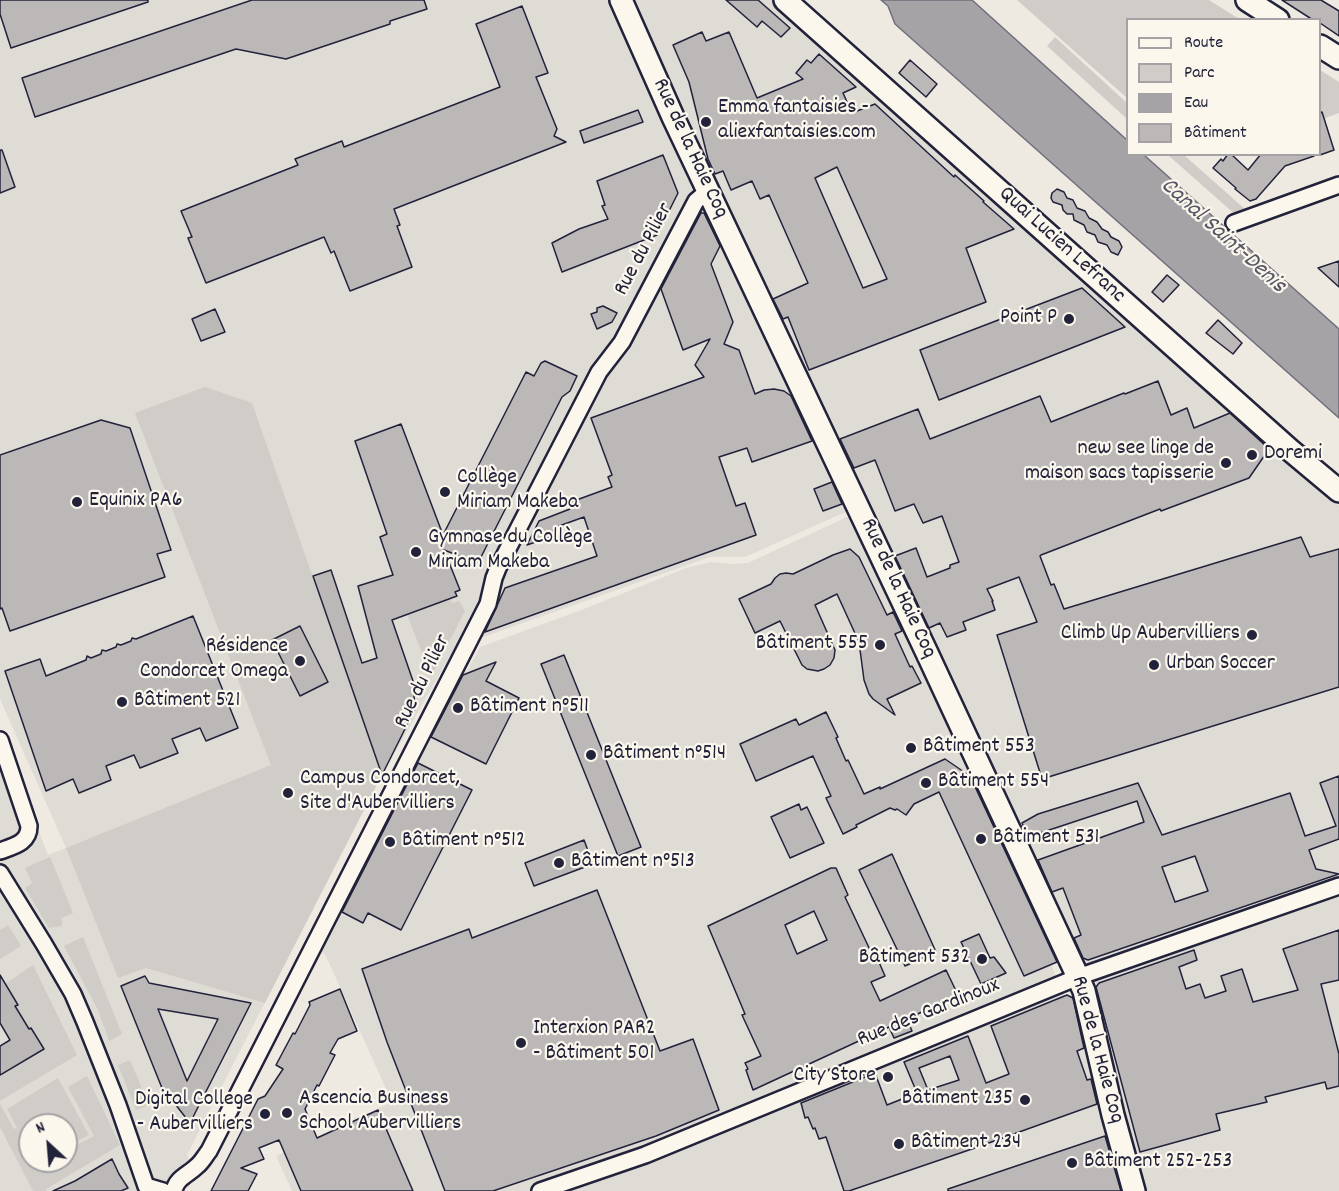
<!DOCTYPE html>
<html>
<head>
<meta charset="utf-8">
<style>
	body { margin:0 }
	#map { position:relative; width:1339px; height:1191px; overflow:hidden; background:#eeeae2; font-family:Dekko,sans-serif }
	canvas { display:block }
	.legend { position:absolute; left:1126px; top:18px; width:195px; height:138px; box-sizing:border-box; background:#fbf7ec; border:2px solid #a4a2a5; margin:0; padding:8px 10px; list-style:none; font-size:18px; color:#22223b }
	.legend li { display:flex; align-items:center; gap:12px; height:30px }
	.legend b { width:30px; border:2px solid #a4a2a5 }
	.north { position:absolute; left:18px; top:1113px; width:60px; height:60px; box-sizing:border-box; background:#fbf7ec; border:2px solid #a4a2a5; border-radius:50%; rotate:334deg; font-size:16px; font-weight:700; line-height:24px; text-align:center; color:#22223b }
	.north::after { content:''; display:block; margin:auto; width:21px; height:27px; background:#22223b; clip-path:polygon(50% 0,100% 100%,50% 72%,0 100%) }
</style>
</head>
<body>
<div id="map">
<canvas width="1339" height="1191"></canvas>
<ul class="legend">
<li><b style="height:8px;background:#fbf7ec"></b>Route</li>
<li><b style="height:16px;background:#d0cdc9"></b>Parc</li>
<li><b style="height:16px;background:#a6a3a7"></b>Eau</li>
<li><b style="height:16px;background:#bcb8b8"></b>Bâtiment</li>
</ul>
<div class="north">N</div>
</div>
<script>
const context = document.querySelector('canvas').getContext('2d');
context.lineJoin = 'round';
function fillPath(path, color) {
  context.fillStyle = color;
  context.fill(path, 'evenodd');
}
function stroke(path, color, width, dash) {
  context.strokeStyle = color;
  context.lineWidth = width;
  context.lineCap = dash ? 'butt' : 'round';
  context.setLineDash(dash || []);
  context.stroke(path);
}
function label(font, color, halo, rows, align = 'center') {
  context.font = font + ' Dekko,sans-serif';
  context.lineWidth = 4.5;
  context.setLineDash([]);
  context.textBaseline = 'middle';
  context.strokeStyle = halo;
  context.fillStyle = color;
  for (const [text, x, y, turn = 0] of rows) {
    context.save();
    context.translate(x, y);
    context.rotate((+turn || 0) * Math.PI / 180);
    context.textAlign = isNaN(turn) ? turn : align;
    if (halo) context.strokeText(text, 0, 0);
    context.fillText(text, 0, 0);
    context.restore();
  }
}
const built = new Path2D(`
	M0,0H775L1339,506V1191H1142L1080,966L1001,789L868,502L745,557H710L455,647L382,775L339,857L187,1155L191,1164L170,1178L166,1183L164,1191H0V731L48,855L66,848L0,699ZM30,1125H66V1161H30Z
	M860,511L1098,1076L1133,1191H292L276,1156L392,1102L325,954L317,950L480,647L579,611L686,568L711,562L732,564L748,563Z`);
const green = new Path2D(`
	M1017,0H1209L1239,19L1128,20L1127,98Z
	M1055,37L1127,103V119L1047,46Z
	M1320,70L1339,82V113L1320,120Z
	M1168,155H1184L1246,210L1238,217Z
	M205,387L252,403L382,775L265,1003L146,968L118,978L66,848L271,765L135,413ZM300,626L328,682L317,688L316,687L312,689V690L301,696L272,641Z
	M449,596L452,603L459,601L465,611L431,677L407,614Z
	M50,857L73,913L62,918V926L49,928L25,888L32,883L25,868Z
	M8,925L21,946L0,959V930Z
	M83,937L122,1034L109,1041L98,1010L64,946Z
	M33,965L77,1055L0,1101V1075L44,1049L31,1028L29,1029L15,1006L17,1005L5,984Z
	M130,1060L149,1105L136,1110L118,1065Z
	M87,1076L120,1145L46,1189L47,1191H33L0,1127V1104L14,1129L17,1128L7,1109L58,1078L89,1135L66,1147V1125H30V1161H42L44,1163L47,1161H66V1151L94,1136L68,1087Z`);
const water = new Path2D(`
	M881,0H972L1127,140L1128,154L1144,155L1339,329V418L895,24L888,6Z`);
const building = new Path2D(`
	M0,0H148V2L11,48L0,14Z
	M252,0H424L427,9L390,21V24L286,59L236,49L35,117L22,78Z
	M726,0H758L790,28L781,37L762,21L757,27Z
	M1282,0H1321L1339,11V36L1320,23V20H1313Z
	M522,6L548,73L536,77L557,129L554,136L566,142L394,209L400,225L397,226L412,267L350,291L334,251L331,253L324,237L206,283L188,238L192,237L181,211L298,165L295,159L342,141L344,147L500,87L476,24Z
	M702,32L706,41L729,32L757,98L803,79L796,73L807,60L811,63L819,54L856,87L843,93L852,113L875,104L954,177L955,175L984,201L983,202L1014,229L966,248L986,302L809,370L788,317L783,319L773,299L808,283L769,195L760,199L752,181L731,190L723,171L715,174L708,159L689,82L673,45ZM837,167L887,279L863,288L815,178Z
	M910,60L937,84L926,97L899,73Z
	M638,110L643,122L584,143L580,131Z
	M1322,112L1334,150L1320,155V113Z
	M0,150H2L15,187L0,193Z
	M1228,154H1231L1248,170L1261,154H1314V156L1285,166L1256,199L1250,201L1235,189L1236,188L1213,168L1221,159L1223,161Z
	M663,155L678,193L657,235L562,272L552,243L579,229L608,219L602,206L605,205L597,181Z
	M1057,189L1064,192L1067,198L1073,200L1077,208L1085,211L1089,218L1097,222L1102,229L1108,232L1111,237L1119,241L1122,247L1118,255L1111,252L1107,245L1098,242L1095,235L1087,232L1084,225L1074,220L1073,214H1067L1063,210L1062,205L1053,202L1051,198L1052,193Z
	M701,213H704L720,246L711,264L733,322L724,344L739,350L755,394L764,390L774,389L784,391L791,396L812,441L752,462L747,448L719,457L736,506L745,503L756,535L485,632L505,588L597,556L584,517L559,526L557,530H553V536L527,545L539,521L570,509L571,502L612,487L608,477L612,475L591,418L704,377L695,365L710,339L683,350L661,289Z
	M1339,261V287L1318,268Z
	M1167,275L1179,285L1163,302L1152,292Z
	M1082,288L1125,327L939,400L920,350Z
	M603,306L617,313L612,322L597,329L591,314L597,312V308Z
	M215,309L225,332L201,341L192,319Z
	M1218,320L1242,343L1233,354L1206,333Z
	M545,361L577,376L570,391L562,397L478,563L444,550L460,590L455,592L457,596L392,620L413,681L415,709L382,775L313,576L331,570L362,663L377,658L358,586L393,575L380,537L387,534L355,441L401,424L443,535L526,372L534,376L541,363Z
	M1158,381L1171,415L1187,408L1194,428L1230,413L1269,449L1249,478L1161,511L1160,509L1041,555L1040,556L1051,585L1054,584L1064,609L1301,537L1310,557L1339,549V687L1042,779L997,635L1037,622L1019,577L987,589L993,601H992L995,610L963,622L966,630L947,637L940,623L929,628L895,556L916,548L927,577L950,568V565L959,562L942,516L923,523L914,504L895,511L875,460L854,468L840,439L918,409L930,439L1040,396L1051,422L1124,393L1125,394Z
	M101,420L130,428L171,550L157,554L165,577L10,631L2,608L0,609V455Z
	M832,482L842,504L823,511L814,489Z
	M850,549L859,557L887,615L893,612L902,631L895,634L910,667L912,666L921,683L887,699L895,715L873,699L869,694L864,680L859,642L837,594L815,605L835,650L834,658L830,665L824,669L818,671L807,669L802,665L780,621L755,633L739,599L771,584L775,578L780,574L786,573L793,574L833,555Z
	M193,616L238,728L206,741L200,728L172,739L178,753L140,768L134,755L106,766L111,780L79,793L73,779L46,791L5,671L40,659L46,676L86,660L87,656L91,658L101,654L102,650L106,651L116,647L117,644L121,645L131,641L132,638L136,639Z
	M300,626L328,682L300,696L272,640Z
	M564,655L641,847L618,856L541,664Z
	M496,662L486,681L519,698L486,764L431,737L463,675Z
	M826,712L838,737L836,738L846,761L848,760L864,794L880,787V789L945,759L970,776L1057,962L1024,976L939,792L914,804L906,815L897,809L895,810L890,808L856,825L857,827L843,834L826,798L831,796L813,756L756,781L740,744L796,719L799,725Z
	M418,763L472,790L401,930L368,913L363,923L342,912Z
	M1339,776V839L1309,850L1316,869L1339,874L1088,960L1083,958L1074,938L1081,935L1063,888L1052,892L1038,860L1144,822L1137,801L1028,837L1022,823L1038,814L1138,783L1162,835L1290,793L1305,836L1336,826L1320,783ZM1195,856L1208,891L1175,902L1162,867Z
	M799,804L801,810L807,807L824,843L790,858L771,817Z
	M584,840L593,864L534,886L525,863Z
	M892,854L936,952L905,966L859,870Z
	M831,868H836L848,895L845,897L872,954L875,953L885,976L871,982L880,1001L946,970L958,995L907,1019L912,1031L894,1038L889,1027L753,1090L746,1070L748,1069L745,1063L761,1056L742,1015L745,1014L708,926ZM814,911L827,940L797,954L785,925Z
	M597,890L660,1051L693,1039L719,1110L656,1136L493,1191H445L387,1042L362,969L469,929L472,938Z
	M1339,930V980L1321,984L1339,1054V1086L1327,1089L1325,1082L1265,1097L1267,1102L1216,1114L1220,1130L1140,1152L1096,987L1099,983L1194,950L1197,960L1179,967L1186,989L1200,984L1205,998L1226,991L1221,976L1242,969L1253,1002L1298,990L1283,949Z
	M979,934L990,958L994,957L1006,973L981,984L961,942Z
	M0,975L18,1005L15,1006L29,1029L31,1028L44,1049L0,1075V1046L10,1040L0,1023Z
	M145,976L149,983L251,1003L190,1123L175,1104L166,1098L121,986ZM158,1009L218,1019L187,1081Z
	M340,989L357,1031L338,1039L330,1053L335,1055L319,1086L317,1085L305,1109L317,1138L378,1110L413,1191H301L279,1140L259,1148L264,1159L241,1168L257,1174L248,1191H211L258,1099L265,1096L283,1069L276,1065L293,1033L295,1034L310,1005L309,1002Z
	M1067,995L1073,998L1084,1048L1077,1051L1087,1080L1091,1079L1097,1104L972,1149L849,1191H844L826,1137L819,1139L815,1128L813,1129L808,1117L805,1118L801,1103L875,1073L887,1105L917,1093L904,1062L968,1036L986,1083L1009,1074L991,1026ZM950,1056L959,1080L928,1090L919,1068Z
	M1105,1136L1121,1191H948V1189Z
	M112,1159L119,1174L128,1188L121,1191H53L75,1181Z`);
const street = new Path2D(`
	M1234,223L1339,185
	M0,740L29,826C29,843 14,846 0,851
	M0,873L44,944L73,994L85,1022L118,1105L146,1186L163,1191
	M174,1191C176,1178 188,1175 197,1166C202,1162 205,1156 209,1151L488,604L494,578L498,568L599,372L622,342L696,201L709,190
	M540,1191L645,1155L1078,977L1339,886`);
const secondary = new Path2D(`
	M621,0L673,117L927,653L1078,977L1084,991L1113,1115L1134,1191
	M785,0L1290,450L1339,491
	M1247,0L1278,20
	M1320,46L1339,58`);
const markers = [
	[706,122,6,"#22223b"],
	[1069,319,6,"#22223b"],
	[1252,455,6,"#22223b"],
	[1226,463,6,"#22223b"],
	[445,492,6,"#22223b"],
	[77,502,6,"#22223b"],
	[416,552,6,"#22223b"],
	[1252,635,6,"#22223b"],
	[880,645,6,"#22223b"],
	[300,661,6,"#22223b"],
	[1154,665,6,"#22223b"],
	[122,702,6,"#22223b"],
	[458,708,6,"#22223b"],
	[911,748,6,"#22223b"],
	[591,755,6,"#22223b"],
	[926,783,6,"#22223b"],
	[288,793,6,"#22223b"],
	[981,839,6,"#22223b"],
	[390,842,6,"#22223b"],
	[559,863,6,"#22223b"],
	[982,959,6,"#22223b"],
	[521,1043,6,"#22223b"],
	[888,1077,6,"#22223b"],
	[1025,1100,6,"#22223b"],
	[287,1113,6,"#22223b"],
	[265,1114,6,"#22223b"],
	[899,1144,6,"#22223b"],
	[1072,1163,6,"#22223b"]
];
const poiNames = [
	["Emma fantaisies -",718,109],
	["aliexfantaisies.com",718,134],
	["Point P",1057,319,"right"],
	["new see linge de",1214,450,"right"],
	["maison sacs tapisserie",1214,475,"right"],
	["Doremi",1264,455],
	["Collège",457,479],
	["Miriam Makeba",457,504],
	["Equinix PA6",89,502],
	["Gymnase du Collège",428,539],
	["Miriam Makeba",428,564],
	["Climb Up Aubervilliers",1240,635,"right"],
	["Bâtiment 555",868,645,"right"],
	["Résidence",288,648,"right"],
	["Condorcet Omega",288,673,"right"],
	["Urban Soccer",1166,665],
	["Bâtiment 521",134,702],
	["Bâtiment n°511",470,708],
	["Bâtiment 553",923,748],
	["Bâtiment n°514",603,755],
	["Campus Condorcet,",300,780],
	["Site d'Aubervilliers",300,805],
	["Bâtiment 554",938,783],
	["Bâtiment 531",993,839],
	["Bâtiment n°512",402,842],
	["Bâtiment n°513",571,863],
	["Bâtiment 532",970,959,"right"],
	["Interxion PAR2",533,1030],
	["- Bâtiment 501",533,1055],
	["City Store",876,1077,"right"],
	["Ascencia Business",299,1100],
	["School Aubervilliers",299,1125],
	["Bâtiment 235",1013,1100,"right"],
	["Digital College",253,1101,"right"],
	["- Aubervilliers",253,1126,"right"],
	["Bâtiment 234",911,1144],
	["Bâtiment 252-253",1084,1163]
];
const streetNames = [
	["Rue de la Haie Coq",689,149,65],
	["Quai Lucien Lefranc",1061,246,42],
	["Rue du Pilier",645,250,-62],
	["Rue de la Haie Coq",897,589,65],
	["Rue du Pilier",424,682,-64],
	["Rue des Gardinoux",929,1014,-22],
	["Rue de la Haie Coq",1096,1050,75]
];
const waterNames = [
	["Canal Saint-Denis",1222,237,42]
];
fillPath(built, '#dfdbd5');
fillPath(green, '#d0cdc9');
fillPath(water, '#a6a3a7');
stroke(water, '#716f7c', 1.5);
fillPath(building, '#bcb8b8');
stroke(building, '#22223b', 1.5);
stroke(street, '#22223b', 20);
stroke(secondary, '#22223b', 26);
stroke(street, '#fbf7ec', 15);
stroke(secondary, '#fbf7ec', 21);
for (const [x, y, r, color] of markers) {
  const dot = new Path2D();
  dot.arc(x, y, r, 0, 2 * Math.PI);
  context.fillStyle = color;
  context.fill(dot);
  stroke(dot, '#fbf7ec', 2);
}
label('22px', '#22223b', '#fbf7ec', poiNames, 'left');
label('22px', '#22223b', '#fbf7ec', streetNames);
label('italic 24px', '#575666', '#fbf7ec', waterNames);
</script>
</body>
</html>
